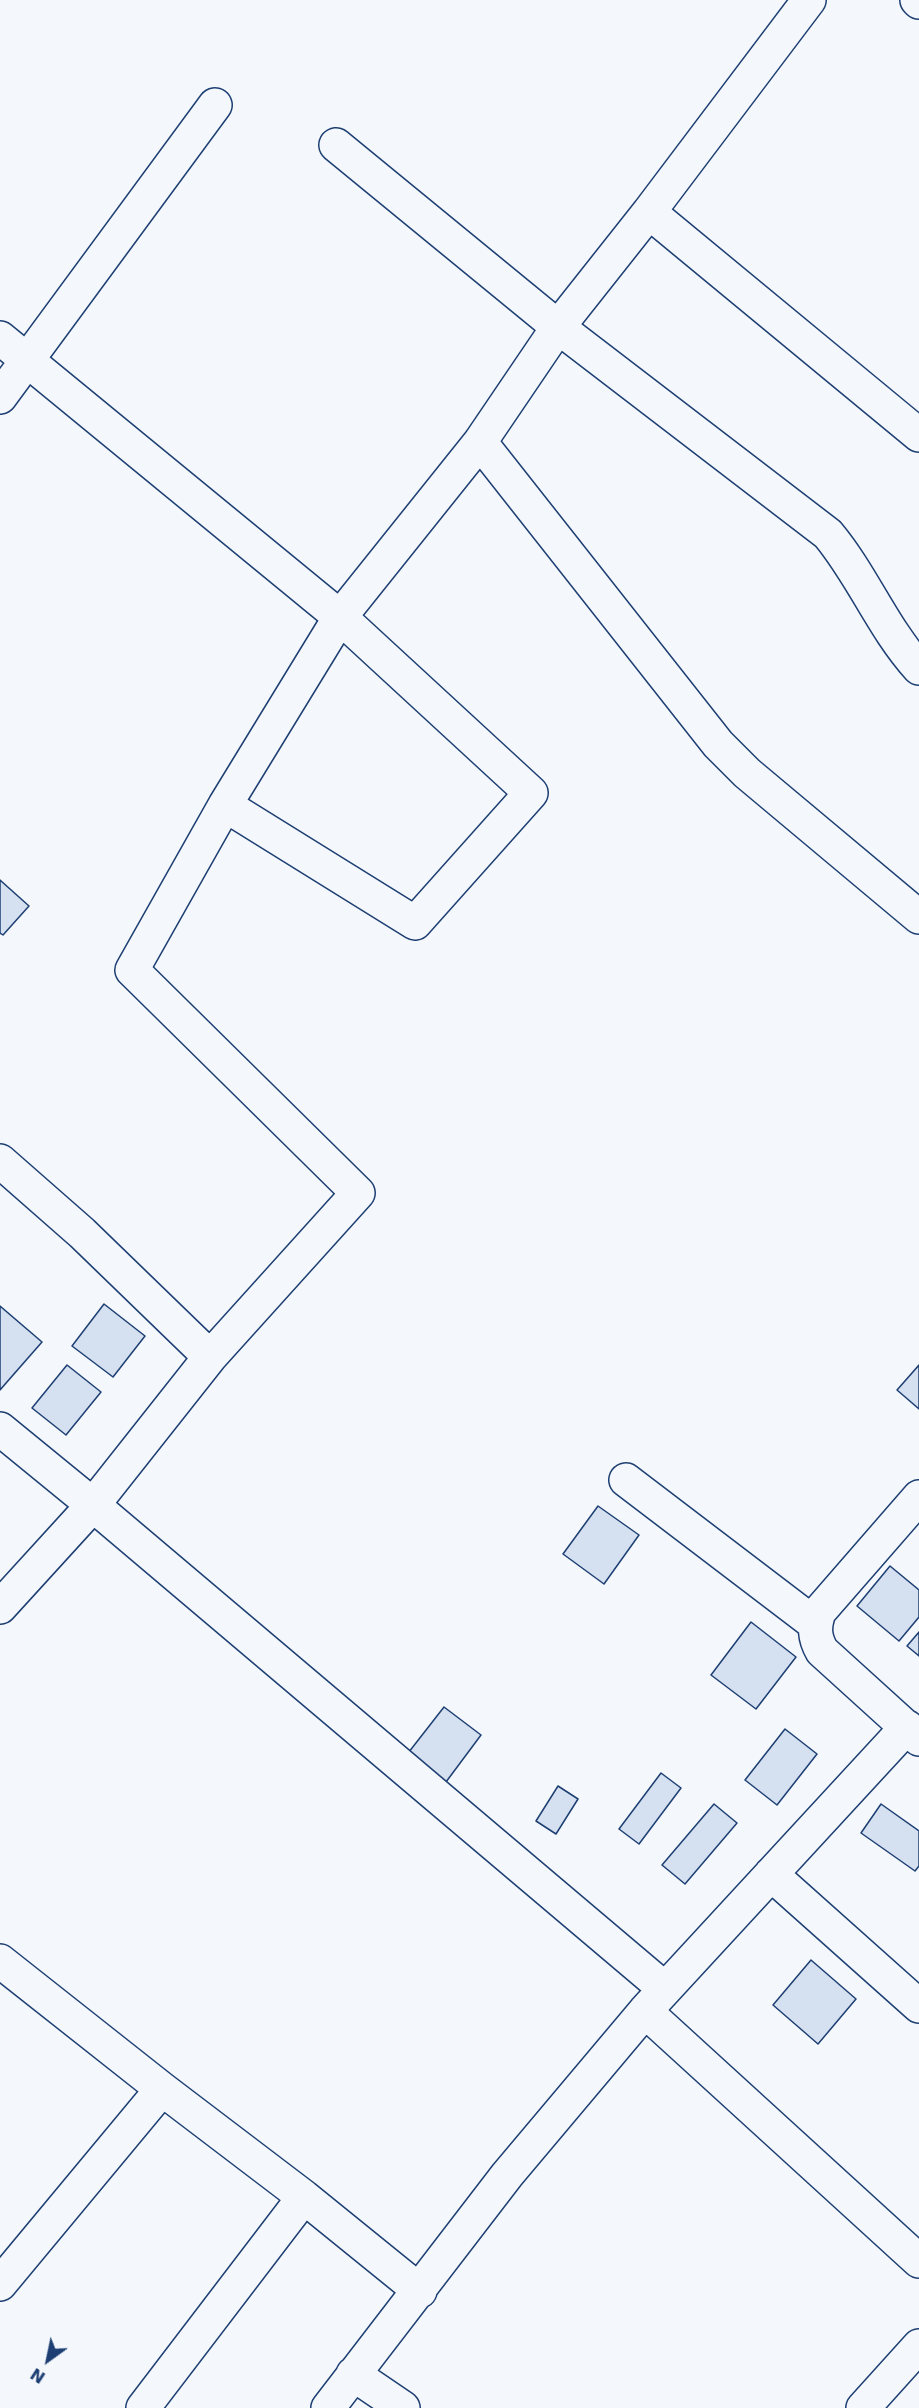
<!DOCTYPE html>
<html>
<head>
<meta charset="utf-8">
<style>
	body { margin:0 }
	#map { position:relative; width:919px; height:2408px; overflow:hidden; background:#f4f7fb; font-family:"DejaVu Sans",sans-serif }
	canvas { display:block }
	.north { position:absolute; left:18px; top:2330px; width:60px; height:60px; -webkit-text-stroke:4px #f4f7fb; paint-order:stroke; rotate:213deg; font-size:16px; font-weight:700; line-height:24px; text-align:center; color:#1d3f73 }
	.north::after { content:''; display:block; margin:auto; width:21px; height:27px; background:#1d3f73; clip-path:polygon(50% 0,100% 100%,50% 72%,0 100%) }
</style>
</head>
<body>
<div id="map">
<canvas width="919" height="2408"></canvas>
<div class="north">N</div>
</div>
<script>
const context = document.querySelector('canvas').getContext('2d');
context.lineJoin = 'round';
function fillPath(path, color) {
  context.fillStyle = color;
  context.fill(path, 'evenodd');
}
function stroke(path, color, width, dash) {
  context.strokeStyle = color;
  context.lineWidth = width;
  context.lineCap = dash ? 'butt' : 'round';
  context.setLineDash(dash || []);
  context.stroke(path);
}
const building = new Path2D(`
	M0,880L29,906L3,935L0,933Z
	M104,1304L145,1336L113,1377L72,1346Z
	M0,1306L42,1342L0,1390Z
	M67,1365L101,1392L66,1435L32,1408Z
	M919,1365V1409L897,1390Z
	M598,1506L639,1535L604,1584L563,1554Z
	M890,1566L919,1590V1617L899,1641L857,1606Z
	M751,1622L796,1657L756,1709L711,1675Z
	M919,1632V1656L907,1646Z
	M444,1707L481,1735L443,1786L405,1757Z
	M785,1729L817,1754L777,1805L745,1780Z
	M661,1773L681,1788L639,1844L619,1829Z
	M558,1786L578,1799L556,1834L536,1821Z
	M714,1804L737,1823L685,1884L662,1865Z
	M881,1804L919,1831V1866L915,1871L861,1833Z
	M811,1960L856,1999L818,2044L773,2005Z`);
const minor = new Path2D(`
	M917,0L919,2
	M336,145L558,327L828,534C863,576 882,627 919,668
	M649,212L809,0
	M0,338L340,617L225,805
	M0,397L215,105
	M480,442L718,744L747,773L919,917
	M0,1161L82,1233L210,1357
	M0,1429L93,1505L665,1989
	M626,1480L815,1624
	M919,1497L819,1612C814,1627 814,1637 822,1651L919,1739
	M0,1607L93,1505L210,1357L358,1193L132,970L225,805L415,923L531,793L340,617L480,442L558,327L649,212L919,435
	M771,1874L919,2006
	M0,1961L162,2089L304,2197L420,2291
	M645,2011L919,2261
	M0,2284L162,2089
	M353,2374L403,2408
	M143,2408L304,2197
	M328,2408L507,2175L645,2011L907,1727
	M863,2408L919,2346`);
fillPath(building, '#d5e0f0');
stroke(building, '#1d3f73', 1.5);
stroke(minor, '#1d3f73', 36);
stroke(minor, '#f4f7fb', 33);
</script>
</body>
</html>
